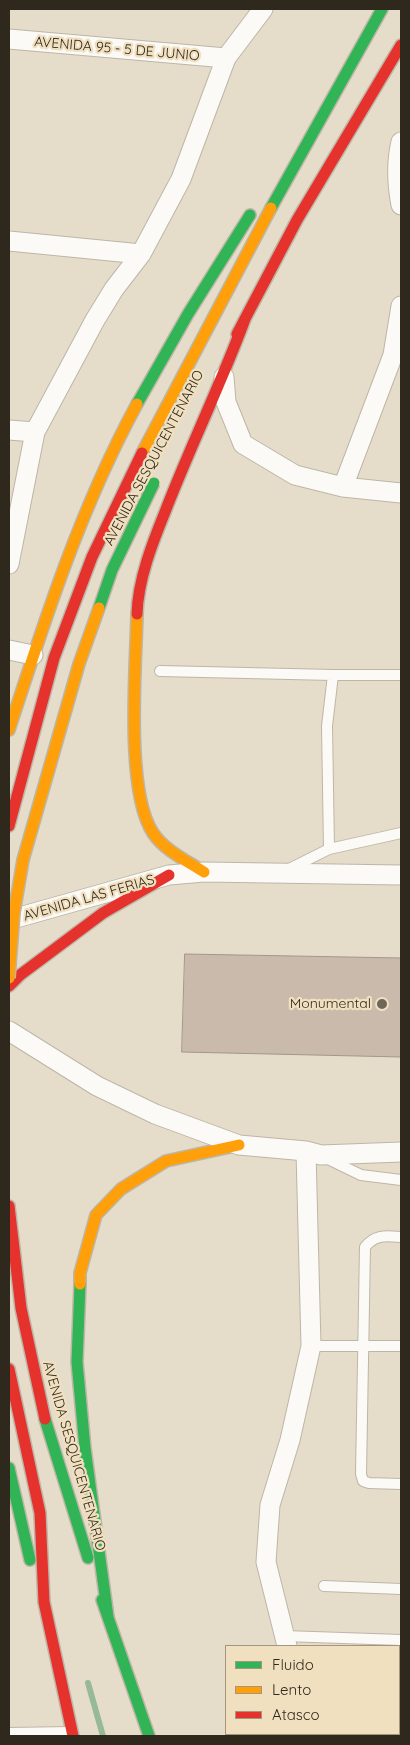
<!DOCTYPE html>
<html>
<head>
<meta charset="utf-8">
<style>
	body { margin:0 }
	#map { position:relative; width:410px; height:1745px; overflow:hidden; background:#e6dcca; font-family:Quicksand,sans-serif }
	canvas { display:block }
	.frame { position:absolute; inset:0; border:10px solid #2f281c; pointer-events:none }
	.legend { position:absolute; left:225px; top:1645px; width:175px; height:90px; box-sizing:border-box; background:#f1e0bf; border:1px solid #a3967e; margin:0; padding:6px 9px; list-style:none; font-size:15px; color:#2f281c }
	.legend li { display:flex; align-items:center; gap:10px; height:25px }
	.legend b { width:25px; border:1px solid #a3967e }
</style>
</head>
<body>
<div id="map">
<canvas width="410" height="1745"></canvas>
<div class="frame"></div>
<ul class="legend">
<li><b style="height:6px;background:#30b455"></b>Fluido</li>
<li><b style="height:6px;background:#ff9f0a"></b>Lento</li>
<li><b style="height:6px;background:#e5322d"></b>Atasco</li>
</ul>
</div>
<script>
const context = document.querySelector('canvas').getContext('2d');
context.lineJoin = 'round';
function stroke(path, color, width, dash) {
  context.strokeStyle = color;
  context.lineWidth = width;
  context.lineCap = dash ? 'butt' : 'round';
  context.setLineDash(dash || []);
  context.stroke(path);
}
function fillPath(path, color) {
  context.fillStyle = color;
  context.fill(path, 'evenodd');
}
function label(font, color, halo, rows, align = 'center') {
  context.font = font + ' Quicksand,sans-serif';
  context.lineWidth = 4.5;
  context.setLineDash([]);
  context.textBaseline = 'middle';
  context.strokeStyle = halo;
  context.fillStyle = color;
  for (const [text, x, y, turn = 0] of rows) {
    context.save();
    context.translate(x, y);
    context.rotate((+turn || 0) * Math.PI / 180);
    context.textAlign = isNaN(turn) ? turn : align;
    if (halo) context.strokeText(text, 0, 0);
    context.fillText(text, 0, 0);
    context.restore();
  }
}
const stream = new Path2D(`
	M88,1683L103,1736`);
const building = new Path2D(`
	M185,954L401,958V1057L182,1052Z`);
const lane = new Path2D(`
	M160,671L333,675
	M329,849L327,726L333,675H401
	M289,869L329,849L401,833
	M326,1158L361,1175L401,1180
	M401,1237C386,1236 375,1234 365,1247L361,1474L363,1481L369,1483L401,1484
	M311,1346H401
	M324,1586L401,1589
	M284,1636L401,1640
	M399,1665H401
	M399,1685H401
	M9,1733L71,1732
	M390,1736V1734`);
const street = new Path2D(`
	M9,39L226,58
	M401,142C396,163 397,184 401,205
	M9,241L141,254
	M224,377L226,402L243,444L295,475L343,487L401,493
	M9,430L35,432
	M343,487L393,355L401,306
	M9,564L35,432L95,320L114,289L141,254L181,179L226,58L263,9
	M9,650L33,655
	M9,920L169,875L204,872L401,875
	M9,1031L97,1086L155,1114L239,1145L306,1151L321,1155L401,1152
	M287,1646L266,1562L270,1505L290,1440L311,1346L306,1151
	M315,1734V1736`);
const fast = new Path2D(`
	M271,208L382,9
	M137,404L188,314L250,215
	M80,1284L77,1362L85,1448L108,1617
	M45,1419L88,1558
	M9,1468L30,1560
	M102,1600L149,1736`);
const slow = new Path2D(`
	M142,453L271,208
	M137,614C136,666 125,791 153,833C164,850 187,861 204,872
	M9,730C45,619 81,507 137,404
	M80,1284V1273L96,1215L121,1189L166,1161L239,1145`);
const jam = new Path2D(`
	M237,334L297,220L401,45
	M137,614C138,580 152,544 165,512C190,447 221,384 245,319
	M9,826L54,658L92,557L142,453
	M9,986L20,975L103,913L169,875
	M9,1206L21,1308L45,1419
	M9,1369L40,1513L44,1602L73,1736`);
const fastBridge = new Path2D(`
	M99,608L112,570L154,483`);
const slowBridge = new Path2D(`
	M9,978L14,913L23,860L79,664L99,608`);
const markers = [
	[382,1004,6,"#6f6759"]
];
const streetNames = [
	["AVENIDA 95 - 5 DE JUNIO",117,49,5],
	["AVENIDA SESQUICENTENARIO",154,458,-62],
	["AVENIDA LAS FERIAS",89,898,-16],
	["AVENIDA SESQUICENTENARIO",74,1456,74]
];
const poiNames = [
	["Monumental",371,1004]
];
stroke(stream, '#96ba96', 6);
fillPath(building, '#cabaac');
stroke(building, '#a1978b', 1);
stroke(lane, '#bdb6a7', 12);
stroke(street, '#bdb6a7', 21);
stroke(fast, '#bdb6a7', 14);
stroke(slow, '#bdb6a7', 14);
stroke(jam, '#bdb6a7', 14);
stroke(lane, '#fbfaf7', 10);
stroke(street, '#fbfaf7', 19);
stroke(fast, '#30b455', 11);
stroke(slow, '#ff9f0a', 11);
stroke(jam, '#e5322d', 11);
stroke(fastBridge, '#bdb6a7', 14, []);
stroke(slowBridge, '#bdb6a7', 14, []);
stroke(fastBridge, '#30b455', 11);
stroke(slowBridge, '#ff9f0a', 11);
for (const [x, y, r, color] of markers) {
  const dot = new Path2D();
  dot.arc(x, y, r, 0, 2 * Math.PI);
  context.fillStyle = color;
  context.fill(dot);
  stroke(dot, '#f1e0bf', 2);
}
label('14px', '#2f281c', '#f1e0bf', streetNames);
label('14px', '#2f281c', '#f1e0bf', poiNames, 'right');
</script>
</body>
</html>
